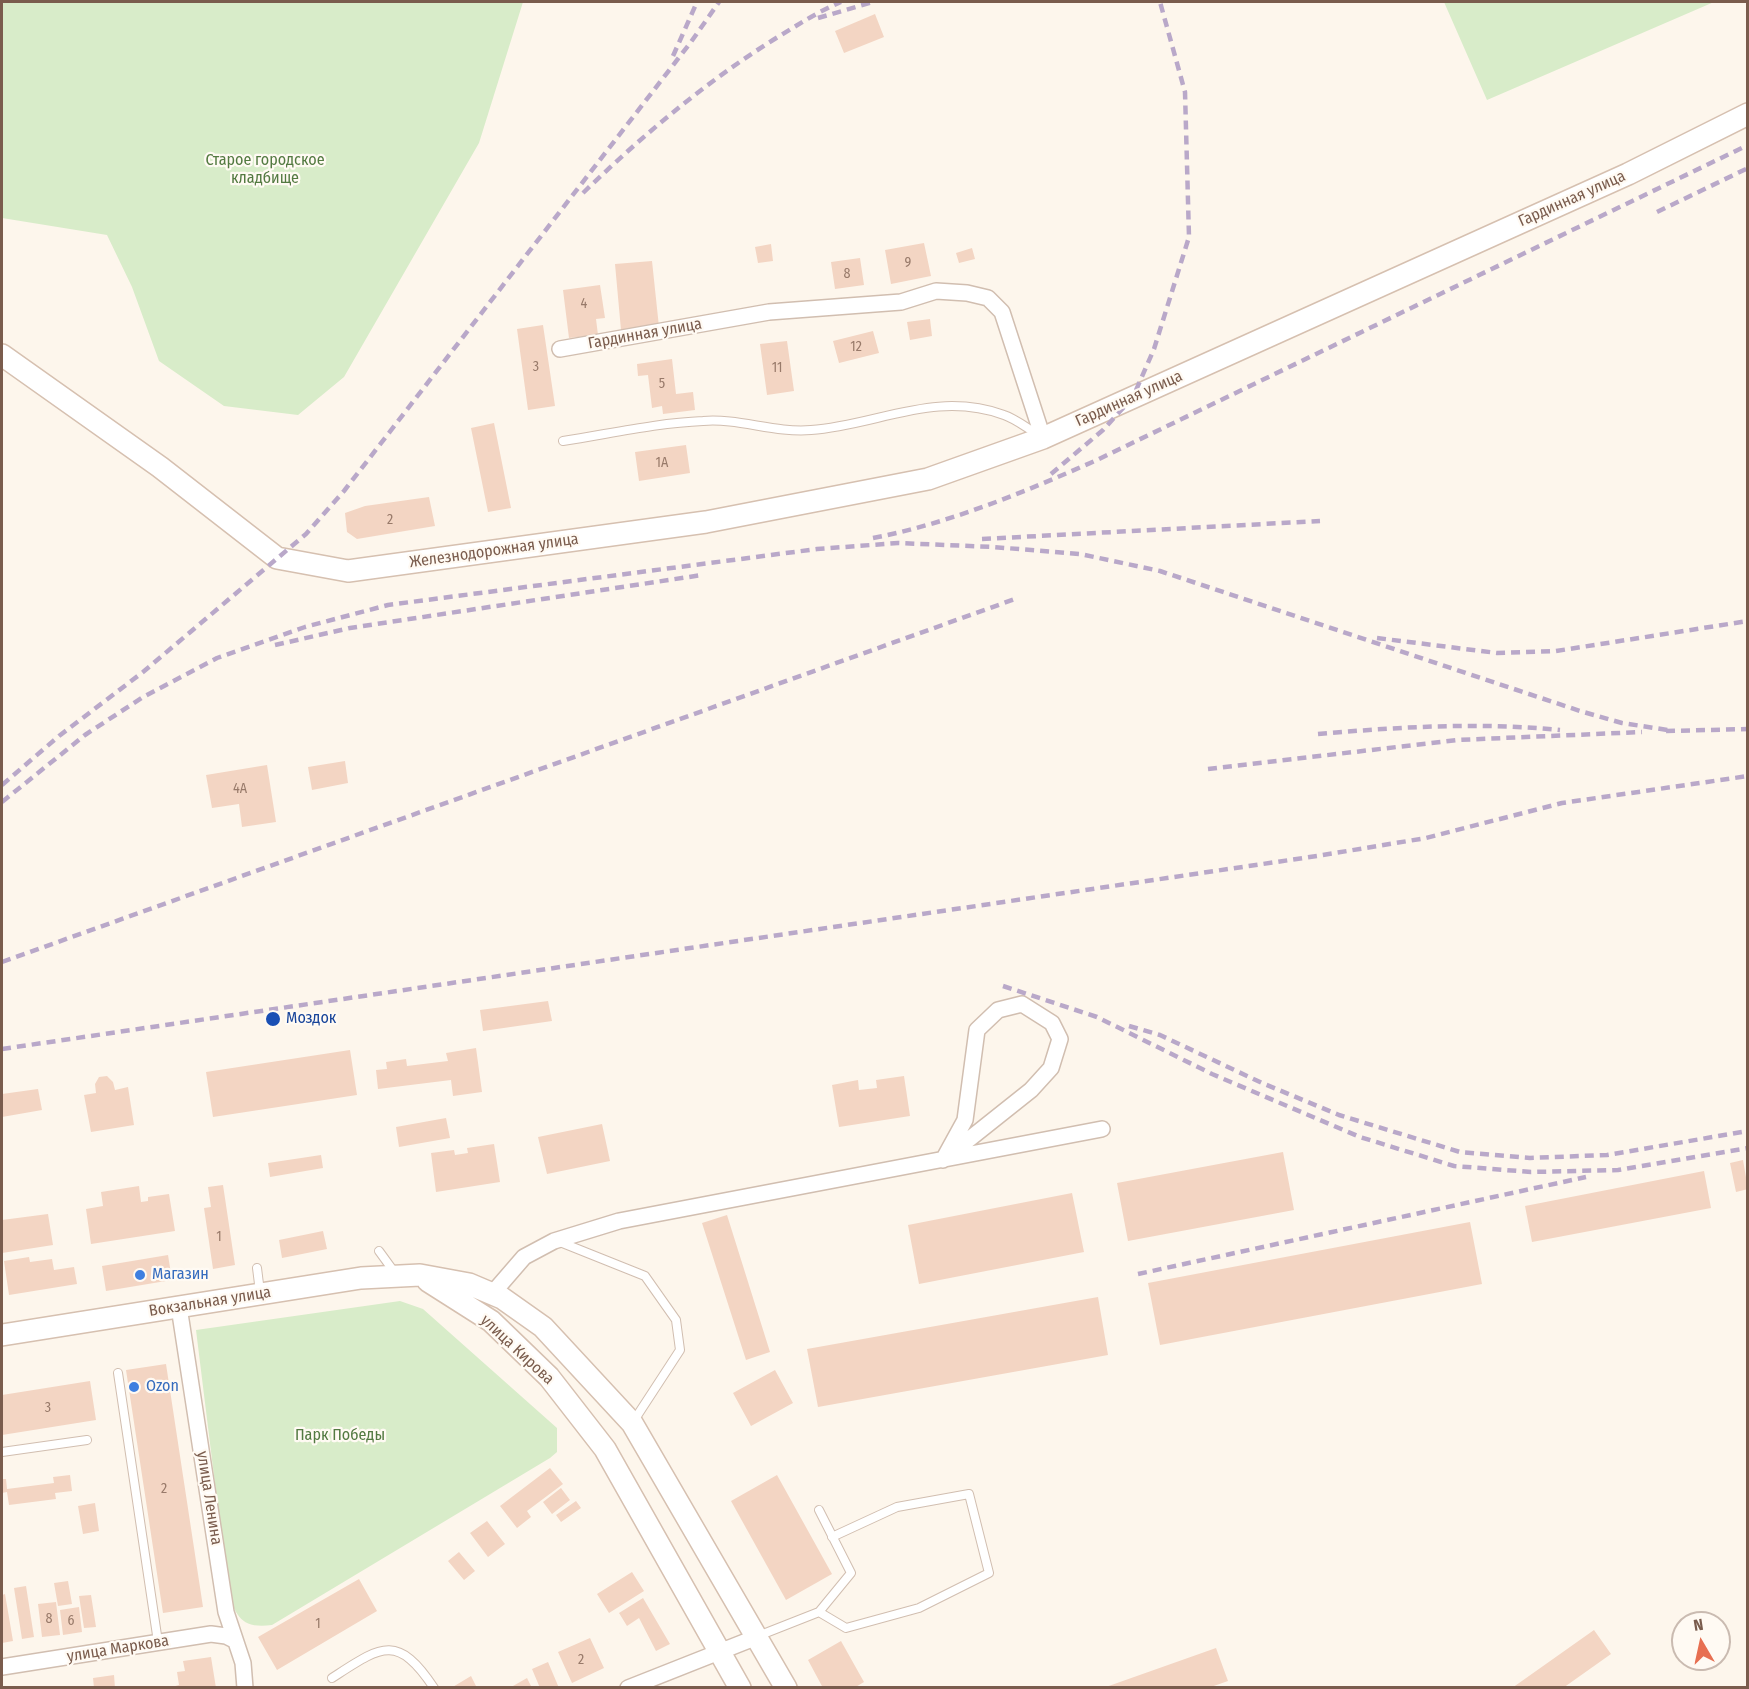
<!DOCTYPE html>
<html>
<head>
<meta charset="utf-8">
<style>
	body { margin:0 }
	#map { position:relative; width:1749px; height:1689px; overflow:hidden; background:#fdf6ec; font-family:"Fira Sans Condensed",sans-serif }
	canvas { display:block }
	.frame { position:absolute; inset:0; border:3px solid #7a5c4d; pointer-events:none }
	.north { position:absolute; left:1671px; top:1611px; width:60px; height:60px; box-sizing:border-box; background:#fffaf3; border:2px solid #cabbb1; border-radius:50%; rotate:351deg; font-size:16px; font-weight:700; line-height:24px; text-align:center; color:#7a5c4d }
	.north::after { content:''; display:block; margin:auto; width:21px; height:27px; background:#e76f51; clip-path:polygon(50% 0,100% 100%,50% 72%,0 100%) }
</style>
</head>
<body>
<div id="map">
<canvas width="1749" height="1689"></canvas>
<div class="frame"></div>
<div class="north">N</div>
</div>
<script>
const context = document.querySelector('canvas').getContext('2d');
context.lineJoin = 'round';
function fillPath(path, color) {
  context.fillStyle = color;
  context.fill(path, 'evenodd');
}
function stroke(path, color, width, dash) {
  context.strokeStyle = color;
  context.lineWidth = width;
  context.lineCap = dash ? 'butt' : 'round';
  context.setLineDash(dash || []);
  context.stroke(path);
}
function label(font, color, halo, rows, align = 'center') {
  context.font = font + ' "Fira Sans Condensed",sans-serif';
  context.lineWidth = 4.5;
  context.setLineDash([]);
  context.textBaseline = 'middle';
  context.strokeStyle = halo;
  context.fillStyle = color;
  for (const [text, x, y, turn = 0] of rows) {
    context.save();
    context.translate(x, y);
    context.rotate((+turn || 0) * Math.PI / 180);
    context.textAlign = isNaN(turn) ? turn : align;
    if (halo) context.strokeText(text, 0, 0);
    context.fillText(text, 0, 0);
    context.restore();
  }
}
const green = new Path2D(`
	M2,2H523L479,143L344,377L298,415L224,406L159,361L132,287L107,235L2,218Z
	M1444,2H1714L1487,100Z
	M400,1301L423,1309L557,1428V1452L550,1458L272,1625C242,1629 235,1617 228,1589L196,1330Z`);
const building = new Path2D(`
	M875,14L884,37L844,53L835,31Z
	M924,243L931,276L891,284L885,250Z
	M771,244L773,261L758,263L755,247Z
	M972,248L975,259L959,263L956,253Z
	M860,258L864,285L835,289L831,262Z
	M652,261L659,327L621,330L615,264Z
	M600,285L605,318L596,319L598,335L569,338L563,290Z
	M930,319L932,336L910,340L907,322Z
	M543,325L555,406L528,410L517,329Z
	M873,331L879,353L839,363L833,341Z
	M787,341L794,391L767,395L760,344Z
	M672,359L676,394L693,392L695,410L663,414L662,406L652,408L648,375L638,376L637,364Z
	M494,423L511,508L488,512L471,428Z
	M686,445L690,473L639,481L635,452Z
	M429,497L435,526L357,539L347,532L345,513L365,506Z
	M345,761L348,783L312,790L308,767Z
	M267,765L276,822L242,827L239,804L212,808L206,775Z
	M548,1001L552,1021L483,1031L480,1010Z
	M476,1048L482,1092L453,1096L451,1080L378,1089L376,1070L387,1069L386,1062L406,1059L407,1066L448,1061L446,1053Z
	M350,1050L357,1095L213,1117L206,1072Z
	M107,1076L113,1082L115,1090L128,1087L134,1125L91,1132L84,1095L96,1093L95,1084L99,1077Z
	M904,1076L910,1116L839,1127L832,1085L858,1080L859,1090L877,1088L876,1080Z
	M38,1089L42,1110L2,1117V1094Z
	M446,1118L450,1138L399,1147L396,1127Z
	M602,1124L610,1161L547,1174L538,1137Z
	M494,1144L500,1182L436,1192L431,1153L454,1150L455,1155L468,1153L467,1148Z
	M1283,1152L1294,1210L1128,1241L1117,1183Z
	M321,1155L323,1168L270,1177L268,1163Z
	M1743,1160L1748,1189L1736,1192L1730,1163Z
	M1704,1171L1711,1208L1532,1242L1525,1206Z
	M223,1185L235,1265L213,1269L204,1208L211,1207L208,1187Z
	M139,1186L141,1202L148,1201V1197L169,1194L175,1231L91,1244L86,1209L103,1206L101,1192Z
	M1072,1193L1084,1252L919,1284L908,1225Z
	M48,1214L53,1245L2,1253V1220Z
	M727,1215L770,1352L746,1360L702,1223Z
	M1470,1222L1482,1284L1160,1345L1148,1283Z
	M323,1231L327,1249L282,1258L279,1240Z
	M168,1255L172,1280L106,1291L102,1266Z
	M29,1257L30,1262L52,1259L54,1270L74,1267L77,1284L9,1295L4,1261Z
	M1098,1297L1108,1355L818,1407L807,1349Z
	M166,1364L203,1607L163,1613L126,1370Z
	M775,1370L793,1403L751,1426L733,1393Z
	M90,1381L96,1420L2,1435V1395Z
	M550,1468L563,1484L527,1511L531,1517L517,1528L500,1506Z
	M70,1475L72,1491L55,1493L56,1499L9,1505L7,1492L2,1493V1479H6L7,1489L54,1483L53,1477Z
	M777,1475L832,1574L786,1600L731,1501Z
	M561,1488L570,1500L552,1514L543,1502Z
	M576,1501L581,1508L561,1522L556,1515Z
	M95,1503L99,1531L83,1534L78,1506Z
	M487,1521L505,1544L488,1557L470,1533Z
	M459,1552L475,1571L464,1580L448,1561Z
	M632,1572L644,1591L609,1613L597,1594Z
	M359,1579L377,1611L277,1670L258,1637Z
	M68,1581L72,1604L58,1606L54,1583Z
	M26,1586L34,1637L22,1639L14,1588Z
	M5,1594L13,1641L2,1643V1595Z
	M91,1595L96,1627L84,1628L79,1596Z
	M643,1598L670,1644L656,1651L639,1618L627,1626L619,1613Z
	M56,1602L60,1635L42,1637L38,1604Z
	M79,1607L82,1632L63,1635L60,1610Z
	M1594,1630L1611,1654L1563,1688H1512Z
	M590,1638L604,1668L572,1683L558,1652Z
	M841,1641L864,1682L854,1688H823L808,1660Z
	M1216,1648L1228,1681L1208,1688H1103Z
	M211,1657L216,1688H168L179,1685L177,1672L185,1671L183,1661Z
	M548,1662L559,1688H540L532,1669Z
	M114,1675L115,1688H94L93,1678Z
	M471,1676L477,1688H451Z
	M527,1678L532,1688H513V1686Z`);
const lane = new Path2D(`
	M563,441C609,434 656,423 703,421C739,418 774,433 811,430C878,425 935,390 1004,415C1016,419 1028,429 1039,435
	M560,1242L645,1276L676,1320L680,1350L633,1422
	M379,1251L395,1273
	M257,1268L260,1292
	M118,1373L158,1642
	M2,1452L87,1440
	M819,1612L846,1628L919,1608L989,1573L969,1494L897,1507L832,1537
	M758,1636L819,1612L851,1573L819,1510
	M332,1678C380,1647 397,1632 434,1688`);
const street = new Path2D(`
	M560,349L769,312L901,302L936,291L967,293L988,298L1002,312L1043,438
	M1022,1004L1052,1023L1060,1039L1051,1068L1031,1090L943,1160L965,1120L977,1030L998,1010Z
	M492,1294L524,1257L554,1241L619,1221L1102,1129
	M179,1307L226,1612L243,1663L245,1688
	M2,1667L211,1634L226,1636L234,1640
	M628,1688L757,1637`);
const secondary = new Path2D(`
	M2,355L160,467L277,558L348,571L706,522L928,479L1043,438L1628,174L1748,114
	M428,1281L491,1321L549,1377L605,1449L740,1688
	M2,1335L361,1278L420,1275L469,1284L502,1298L543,1327L632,1423L786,1688`);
const rail = new Path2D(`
	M818,18L873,2
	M673,56L697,2
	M583,193C642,136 703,84 773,40C796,26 817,12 841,2
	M1657,212L1748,168
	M1051,474L1103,430L1133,397L1154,349L1189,237L1185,92L1160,2
	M873,538C951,523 1024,492 1097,460L1748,145
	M982,539L1320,521
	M1377,638L1497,653L1556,651L1748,621
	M275,645L350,628L702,575
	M1666,731L1748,729
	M1318,734C1399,727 1479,722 1560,730
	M1208,769L1457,740L1642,732
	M2,785L59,736L143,672L306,534L344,491L691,42L719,2
	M2,802L85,735L143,697L217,658L305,627L388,605L817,549L898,543L993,547L1080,554L1160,571L1580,711L1622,723L1674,731
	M2,962L1015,599
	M1003,986L1097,1017L1212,1074L1360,1137L1454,1166L1531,1172L1618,1170L1748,1148
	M1129,1026L1160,1035L1262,1083L1339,1115L1460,1152L1530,1158L1607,1155L1748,1131
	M2,1049L1317,856L1426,838L1562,803L1748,776
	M1138,1274L1586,1177`);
const markers = [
	[273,1019,8,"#1a4fb4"],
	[140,1275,6,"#3f7fe0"],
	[134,1387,6,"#3f7fe0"]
];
const numberNames = [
	["9",908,263],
	["8",847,274],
	["4",584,304],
	["12",856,347],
	["3",536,367],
	["11",777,368],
	["5",662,384],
	["1А",662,463],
	["2",390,520],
	["4А",240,789],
	["1",219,1237],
	["3",48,1408],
	["2",164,1489],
	["8",49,1619],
	["6",71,1621],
	["1",318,1624],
	["2",581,1660]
];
const parkNames = [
	["Старое городское",265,161],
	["кладбище",265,179],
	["Парк Победы",340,1436]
];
const streetNames = [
	["Гардинная улица",1572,199,-24],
	["Гардинная улица",645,334,-10],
	["Гардинная улица",1129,399,-24],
	["Железнодорожная улица",494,551,-8],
	["Вокзальная улица",210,1302,-9],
	["улица Кирова",517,1350,43],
	["улица Ленина",209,1498,81],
	["улица Маркова",118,1649,-9]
];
const transitNames = [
	["Моздок",286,1019]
];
const shopNames = [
	["Магазин",152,1275],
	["Ozon",146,1387]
];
fillPath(green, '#d8ecc9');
fillPath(building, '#f3d5c3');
stroke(lane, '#d1beb0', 10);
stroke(street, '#d1beb0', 18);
stroke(secondary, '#d6c0b0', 24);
stroke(lane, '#fff', 8);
stroke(street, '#fff', 15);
stroke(secondary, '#fff', 21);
stroke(rail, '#b9a8c9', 4.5, [9, 6]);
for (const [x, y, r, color] of markers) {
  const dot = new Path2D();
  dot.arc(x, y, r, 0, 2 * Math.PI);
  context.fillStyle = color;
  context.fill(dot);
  stroke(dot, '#fffaf3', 2);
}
label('14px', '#987a6a', null, numberNames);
label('16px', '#537a41', '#fffaf3', parkNames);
label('16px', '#7a5c4d', '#fffaf3', streetNames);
label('16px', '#164399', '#fffaf3', transitNames, 'left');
label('16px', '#366cbe', '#fffaf3', shopNames, 'left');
</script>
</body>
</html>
